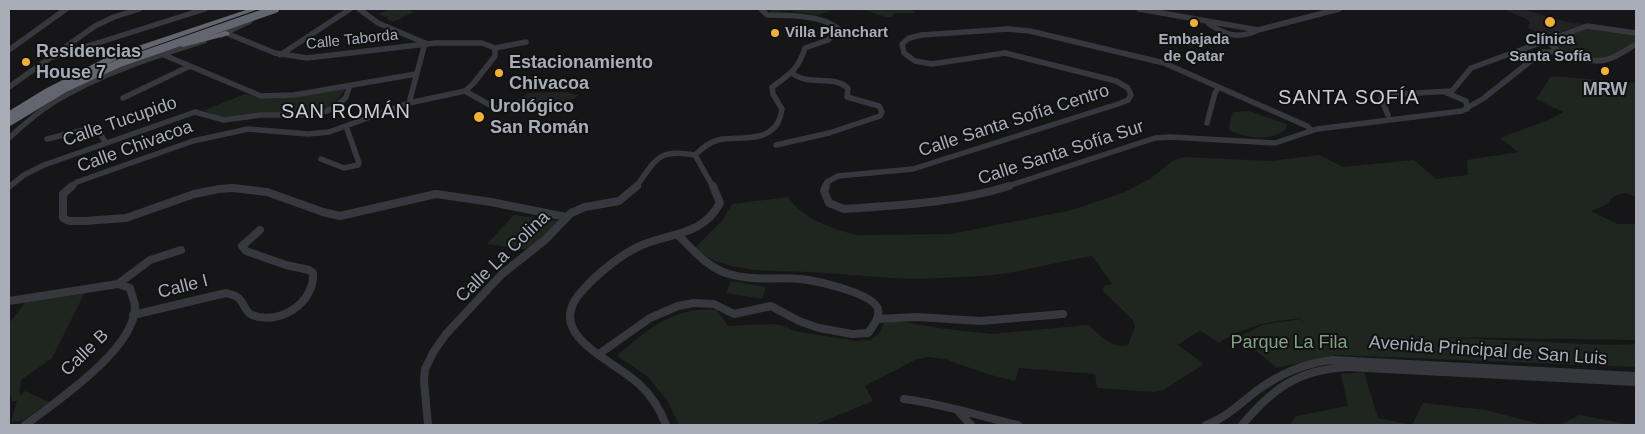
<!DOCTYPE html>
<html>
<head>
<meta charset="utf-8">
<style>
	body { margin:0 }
	#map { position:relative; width:1645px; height:434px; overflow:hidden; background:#161618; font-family:Arial,sans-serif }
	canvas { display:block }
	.frame { position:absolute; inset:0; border:10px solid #a8adb8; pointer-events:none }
</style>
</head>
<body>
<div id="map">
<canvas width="1645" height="434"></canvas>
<div class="frame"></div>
</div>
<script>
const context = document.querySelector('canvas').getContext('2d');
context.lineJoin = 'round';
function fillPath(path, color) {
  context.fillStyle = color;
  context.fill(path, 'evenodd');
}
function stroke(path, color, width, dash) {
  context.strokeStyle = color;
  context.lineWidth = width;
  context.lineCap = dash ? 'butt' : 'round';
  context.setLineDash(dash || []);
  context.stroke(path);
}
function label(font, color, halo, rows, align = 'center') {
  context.font = font + ' Arial,sans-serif';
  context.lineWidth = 4;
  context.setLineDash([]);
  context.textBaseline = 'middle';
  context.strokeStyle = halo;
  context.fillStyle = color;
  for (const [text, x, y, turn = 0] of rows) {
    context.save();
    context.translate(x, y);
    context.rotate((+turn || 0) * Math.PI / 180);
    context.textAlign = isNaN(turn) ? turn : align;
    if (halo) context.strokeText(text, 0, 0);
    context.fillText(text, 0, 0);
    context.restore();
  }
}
const built = new Path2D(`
	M1502,9H1522L1566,22L1584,24L1546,37L1528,28L1530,23L1527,19Z
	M565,92L578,95L574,99L544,105L511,107L510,104L528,93Z`);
const green = new Path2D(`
	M389,9H407L414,12L393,22L386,18L388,16L385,17L378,14Z
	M767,9H835L819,15L790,11L771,12Z
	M842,9H913L915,13H895L891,17H886L867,11Z
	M1587,26L1636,33V44L1607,59L1594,60L1558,51L1548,40Z
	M1551,76L1636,83V197L1626,193L1620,194L1613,197L1608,204L1591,211L1617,224H1636V340L1434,337L1327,332L1609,345L1636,344V367L1335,355L1277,368L1239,337L1262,325L1300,319L1308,328L1300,318C1269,322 1246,325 1219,343L1200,330L1178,345L1204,364L1164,390L1154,392L1097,388L1095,374L1019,368L1015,381L987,374L945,359L927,357L915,360L865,386L873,401L814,425H679L667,400L647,376L617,356C647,329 675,306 717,310L728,326L771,324L785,326L795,331L855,341L870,340L878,335L886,319L938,328L992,334L1088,325C1099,334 1113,350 1128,345L1135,327L1132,319L1103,291L1104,286L1112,284L1092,256C1066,260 1040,267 1014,272C990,276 965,277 941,278C897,281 852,274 808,272C768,270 729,274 694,249L722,221L732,204L788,197C802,218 833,230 858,235L951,234L1072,210L1125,192L1151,178L1174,160L1185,157L1270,161L1319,155L1343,167L1414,160L1436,179L1468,175L1467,160L1518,152L1500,138L1551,119L1563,112L1536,99Z
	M346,88L337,101L327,108L312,112L219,118L204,110L245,94L267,99L294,97Z
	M1249,111L1287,124L1285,130C1268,142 1247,138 1229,130L1230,121L1233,112Z
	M514,215L559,221L530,250L487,244Z
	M731,281L766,287L762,299L726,293Z
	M85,292L52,358L21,380L19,396L25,391L49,402L24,420L11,422L17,401H12L9,386V323L26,302Z
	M1364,372L1378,418L1412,425L1423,403L1486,410L1543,425H1290L1296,416L1348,406L1341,374Z
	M1580,415L1631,425H1560Z`);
const minorFar1 = new Path2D(`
	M359,9L378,23L425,43
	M1139,9L1258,30L1339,9
	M1209,24C1226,35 1237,39 1256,31
	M226,33L275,53L307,58L435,43H482L495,48
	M221,35L250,21
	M1548,40C1556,56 1588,63 1605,60C1616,58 1626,50 1636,44
	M495,48L526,42
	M9,50L66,9
	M1516,52L1523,58L1533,60
	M164,55L261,96L294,95L416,74
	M280,55L350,9
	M53,57L205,9
	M9,87L95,26L114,17L139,9
	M465,91L497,109L533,107
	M1447,93L1466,101L1467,109
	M123,98L190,66
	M409,103L425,43
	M1388,115L1381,98L1383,95L1452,91L1471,68L1587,26L1636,33
	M1207,123L1215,93L1219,87
	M9,138C23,125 38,112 54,102C100,74 153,57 204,41
	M47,139L96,127L106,143
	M776,145L829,133L880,116L882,112L879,106L847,97L848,88C832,74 809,87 792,73
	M695,155C702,148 708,143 718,140C736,136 765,143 777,124C780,120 781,114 782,109L773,94L772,87C790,74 798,70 805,48L828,40L839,29C822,15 788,15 767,15L761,9
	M321,159L344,168L358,165L359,163L346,126
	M9,187L24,175L44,165L195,112L224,120L261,115H300L327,111L338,105L346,97L350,85
	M71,187L77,182L193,141L248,129L308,134L329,132L409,103L465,91L473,84L495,56V48
	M636,187C656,160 657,148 695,155L713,187
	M825,187L827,182L838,176L913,169L1121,103L1128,100L1131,95L1128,88L1116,81L1005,53L932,64L915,61L904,53L902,44L909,38L922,35L1008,29L1030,31L1164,63L1307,126L1311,130
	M1005,187L1155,138L1170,137L1275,143L1317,129L1462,111L1484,98L1542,52H1562`);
const minor = new Path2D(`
	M72,186L63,194V218L69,221H85L126,218L194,194L219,189L233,188L267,192L323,212L340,216L436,194L491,202L566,217
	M826,186L824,191L829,203L844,209C900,205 955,203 1009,186
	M118,284L150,260L181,250
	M9,301L118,284L130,288C131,294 135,301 135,307C135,349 56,402 25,425
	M133,315L226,293C229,294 235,295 237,297C244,301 244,311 252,315C279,326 315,303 313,273L309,270L286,265L246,251L242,246L260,230
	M877,319L917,317L981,321L1063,314
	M599,354L650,318L678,306L694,303L714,304L734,314L771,306L799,321L819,328L852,334L868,333C873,326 880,318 878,309C873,293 817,281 801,279C778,277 752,281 729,274C708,268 693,250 678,235
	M904,399C943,404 980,416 1018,425
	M959,412L971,425
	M428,425L424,381L425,369L434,351L446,334L502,274L545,240L571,213L585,207L619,201L637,186
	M666,425C660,409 651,395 639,384C612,359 542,334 582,291C597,274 621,254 642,245C673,232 702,236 720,203L713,186
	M1206,425C1225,418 1239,405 1255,392C1279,374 1303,363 1333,360L1636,376
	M1242,425C1273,388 1298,370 1347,367L1636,382`);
const highway = new Path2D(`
	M249,9H259L117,59L51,93L9,118V111L45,89L111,55Z
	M226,31L230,33L229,35L183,47L179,45L180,43Z`);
const highwayBridge = new Path2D(`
	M9,122L65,88L117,64L275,9`);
const markers = [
	[1550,22,6,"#f2b134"],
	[1194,23,5,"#f2b134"],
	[775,33,5,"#f2b134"],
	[26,62,5,"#f2b134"],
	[1605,71,5,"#f2b134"],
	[499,73,5,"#f2b134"],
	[479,117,6,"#f2b134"]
];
const farPoinames = [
	["Villa Planchart",785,33,"left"],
	["Embajada",1194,40],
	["de Qatar",1194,57],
	["Clínica",1550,40],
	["Santa Sofía",1550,57]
];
const farStreetnames = [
	["Calle Taborda",352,40,-6]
];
const poiNames = [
	["Residencias",36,52],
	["House 7",36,73],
	["Estacionamiento",509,63],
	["Chivacoa",509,84],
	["MRW",1605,90,"center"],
	["Urológico",490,107],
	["San Román",490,128]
];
const streetNames = [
	["Calle Santa Sofía Centro",1014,121,-18],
	["Calle Tucupido",120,122,-19],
	["Calle Chivacoa",135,147,-20],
	["Calle Santa Sofía Sur",1061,153,-18],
	["Calle La Colina",503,257,-44],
	["Calle I",183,287,-14],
	["Avenida Principal de San Luis",1488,351,4],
	["Calle B",85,353,-44]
];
const parkNames = [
	["Parque La Fila",1289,343]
];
const quarterNames = [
	["SANTA SOFÍA",1349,98],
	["SAN ROMÁN",346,112]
];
fillPath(built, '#222225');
fillPath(green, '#1e261f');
stroke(minorFar1, '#37383d', 5.5);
stroke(minor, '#37383d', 8);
fillPath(highway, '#63666e');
stroke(highwayBridge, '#63666e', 8);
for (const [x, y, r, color] of markers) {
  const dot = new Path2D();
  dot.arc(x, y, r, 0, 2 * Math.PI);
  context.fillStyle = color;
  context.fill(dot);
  stroke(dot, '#111113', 2);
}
label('bold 15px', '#a8adb8', '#111113', farPoinames);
label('15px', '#a8adb8', '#111113', farStreetnames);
label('bold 18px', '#a8adb8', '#111113', poiNames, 'left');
label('18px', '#a8adb8', '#111113', streetNames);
label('18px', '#7fa381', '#111113', parkNames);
context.letterSpacing = '1px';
label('20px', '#c9ccd4', '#111113', quarterNames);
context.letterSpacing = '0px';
</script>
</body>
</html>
